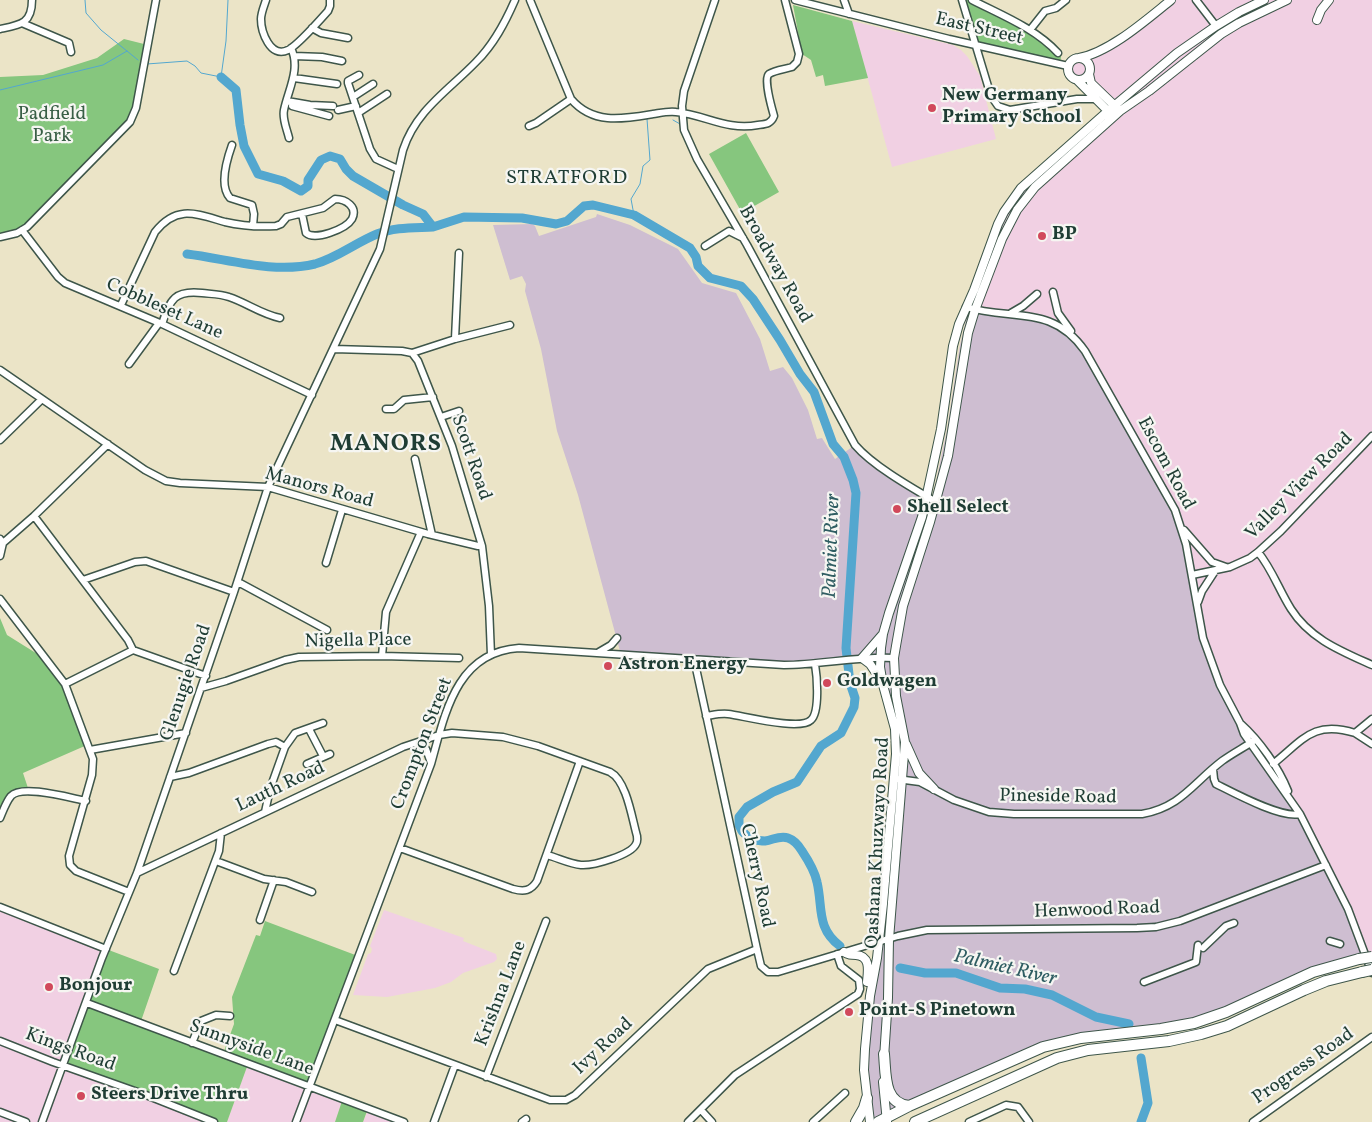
<!DOCTYPE html>
<html>
<head>
<meta charset="utf-8">
<style>
	body { margin:0 }
	canvas { display:block; background:#ebe4c7 }
</style>
</head>
<body>
<canvas width="1372" height="1122"></canvas>
<script>
const context = document.querySelector('canvas').getContext('2d');
context.lineJoin = 'round';
function fillPath(path, color) {
  context.fillStyle = color;
  context.fill(path, 'evenodd');
}
function stroke(path, color, width, dash) {
  context.strokeStyle = color;
  context.lineWidth = width;
  context.lineCap = dash ? 'butt' : 'round';
  context.setLineDash(dash || []);
  context.stroke(path);
}
function label(font, color, halo, rows, align = 'center') {
  context.font = font + ' Vollkorn,serif';
  context.lineWidth = 4.5;
  context.setLineDash([]);
  context.textBaseline = 'middle';
  context.strokeStyle = halo;
  context.fillStyle = color;
  for (const [text, x, y, turn = 0] of rows) {
    context.save();
    context.translate(x, y);
    context.rotate((+turn || 0) * Math.PI / 180);
    context.textAlign = isNaN(turn) ? turn : align;
    if (halo) context.strokeText(text, 0, 0);
    context.fillText(text, 0, 0);
    context.restore();
  }
}
const built = new Path2D(`
	M1171,0H1372V956L1366,958L1267,766L969,308L975,290L1010,203L1108,111L1060,64L1068,65L1099,52Z
	M852,21L953,45L961,50L967,56L980,76L996,139L892,167Z
	M0,907L106,949L93,982L214,1122H0Z
	M384,910L464,938L463,941L496,954L497,959L494,962L463,973L451,982L435,988L387,997L353,995L368,954L371,953L372,949L370,946Z
	M248,1064L404,1122H363L367,1113L342,1102L335,1122H227Z`);
const industrial = new Path2D(`
	M597,214L630,225L678,249L702,283L736,293L760,339L770,371L783,367L792,378L808,410L817,439L822,438L835,459L855,445L932,500L947,430L960,345L969,308L1032,317L1075,337L1181,527L1203,639L1240,723L1293,802L1326,865L1366,958L1359,959L1210,1018L1068,1040L871,1122L864,1070L896,754L881,658L815,664L621,655L578,495L557,431L541,349L525,291L526,284L522,276L510,280L493,225L532,224L535,226L539,236L596,217Z`);
const green = new Path2D(`
	M964,0H972L1030,30L1058,53L1061,57L1060,64L976,46Z
	M793,5L852,21L868,78L825,86L823,75L816,77L811,60L802,54Z
	M124,39L144,44V51L133,107L128,121L21,230L0,236V77L43,75L97,58Z
	M746,133L779,192L742,213L709,154Z
	M0,618L7,635L47,660L65,684L87,745L23,773L29,791L16,792L0,818Z
	M265,921L358,956L310,1087L248,1064L227,1122H214L63,1066L106,949L159,969L140,1024L223,1054L234,1024L232,997L256,935L260,936Z
	M342,1101L367,1111L363,1122H335Z`);
const stream = new Path2D(`
	M85,0L86,13L101,30L138,60
	M147,64L187,61L195,66L201,73L221,77L226,41L228,0
	M0,90L103,65L127,51
	M673,120L680,124
	M634,215L631,199L640,184L643,166L650,160L647,119`);
const river = new Path2D(`
	M221,77L236,90L240,125L244,146L258,174L283,181L301,191L308,186V180L321,160L330,156L340,159L346,169L353,176L403,205L423,214L433,227L464,217L522,218L556,224L567,221L584,206L593,205L634,215L690,248L696,257L698,266L710,278L741,286L753,299L780,340L800,374L814,392L833,444L844,457L853,480L856,493L846,648L850,683L855,698L854,707L841,733L821,746L797,782L773,792L747,807L739,817V825L742,831L750,839C755,840 760,841 765,841C773,840 780,835 788,838C794,840 799,846 802,851C808,860 815,872 817,882C823,907 816,928 840,946
	M187,254C228,259 273,274 315,264C337,258 355,243 377,234C395,227 414,228 433,227
	M900,968L925,973H956L1000,988L1025,989L1052,995L1096,1017L1129,1024
	M1141,1058L1148,1103L1141,1122`);
const minor = new Path2D(`
	M266,0C264,6 261,13 261,19C261,31 270,59 288,50C297,46 320,20 328,11L330,6V0
	M530,0L571,99C593,125 623,119 653,114C660,113 668,111 676,112C706,115 727,131 758,125C766,124 771,124 774,116C772,109 763,78 769,74C775,70 786,69 792,67L797,62L799,54L785,0
	M715,0L684,91L682,106L684,130L697,159L747,245L855,445C873,466 912,488 936,502
	M795,0L949,39L1068,66
	M844,0L849,14
	M962,0L991,96L998,106L1010,110L1077,99H1096
	M972,0C1001,15 1035,28 1058,53
	M1196,0L1216,26
	M22,23L69,43L71,52
	M312,28L321,33L348,38
	M0,29C20,25 32,24 32,0
	M1030,30L1045,11L1056,8L1066,0
	M294,56L322,57L342,61
	M359,75L348,81V83L370,149L376,159L398,169
	M294,78L337,84
	M353,97L373,84
	M287,101L310,105L333,106
	M292,106L329,116
	M338,110L356,106
	M358,113L387,94
	M529,126L536,123L571,99
	M289,138C287,129 282,119 284,110C288,90 301,69 291,48
	M232,145C227,159 219,186 230,198L252,205L254,214L253,226
	M22,230L58,277L65,283L162,324L312,395
	M0,237L17,233L27,227L130,122L136,108L156,0
	M705,246L729,231L743,238
	M1053,292L1058,313L1071,331
	M121,305L155,232C177,204 197,214 225,222C242,226 259,227 276,226L281,224L287,217L323,208L335,199C346,199 358,207 352,219C346,229 315,241 306,233L302,214
	M966,307C1012,321 1052,304 1085,351L1175,510L1186,544L1203,638L1220,685L1240,723L1244,734L1300,814L1348,909L1372,973
	M1011,313L1023,306L1037,294
	M162,324C170,299 175,290 202,293C211,294 221,294 229,297C247,303 261,314 280,318
	M455,339L459,253
	M334,349L402,351L412,353L418,361L452,446L482,546L489,606L491,655
	M412,353L455,339L510,325
	M129,364L159,323
	M0,370L145,470L166,481L180,483L268,487L428,534L478,546H482
	M386,409H394L404,400L433,397
	M441,417L459,411
	M0,440L42,399
	M415,459L432,535
	M34,516L128,640L133,650L206,676
	M1184,530L1212,562L1226,567
	M0,539L3,543L0,556
	M3,543L34,516L108,444
	M1258,552C1272,569 1279,590 1291,609C1310,639 1341,651 1372,665
	M326,563L342,510
	M1192,575L1230,567L1250,558L1258,552L1281,531L1372,436
	M83,580L135,562L146,561L234,592
	M238,582L327,630
	M0,599L65,684L93,759L92,775L69,856L70,865L76,871L129,892
	M1198,602L1202,591L1215,571
	M599,652L611,645L617,638
	M382,656L386,612L421,532
	M694,659L757,949L761,966L768,972H778L898,936L927,930L1137,928L1156,927L1180,921L1326,865
	M65,684L133,650
	M201,688L226,681L285,660L299,657L382,656L459,658
	M706,716C713,715 721,713 728,714C744,716 800,731 811,720C820,712 817,676 815,664
	M1241,724C1259,740 1279,768 1288,791
	M309,729L323,756
	M1355,733L1372,744
	M416,743L426,749L431,763
	M285,747L295,733L323,723
	M90,750L186,733
	M307,764L330,754
	M1273,764C1303,740 1313,720 1355,733L1372,719
	M1213,769L1214,779L1216,784C1234,793 1282,819 1300,814
	M170,777L189,773L268,744L276,742L285,747L270,789L265,812
	M897,779L920,782L954,800L989,812L1014,814H1142C1181,807 1193,783 1222,761C1233,753 1245,747 1255,740
	M0,818C3,811 6,802 11,796C22,784 70,798 86,801
	M400,848L513,889C524,892 531,891 537,881L580,761
	M216,861L264,879L286,882L312,892
	M137,873L403,747L439,735L452,733L503,737L538,746L610,772C627,781 632,819 637,836C637,839 638,841 636,844C631,855 593,866 581,865C570,864 558,858 547,855
	M0,907L106,949
	M260,920L274,880
	M1330,941L1340,944
	M1203,948L1226,926L1234,923
	M174,971L219,851L221,833
	M1144,982L1196,962L1198,945
	M87,1003L404,1122
	M335,1020L550,1100H566L575,1095L708,969L757,949
	M0,1041L53,1062L146,1095L214,1122
	M192,1043L201,1021L216,1015L230,1016
	M486,1077L546,921
	M701,1110L712,1122
	M0,1112L26,1122
	M42,1122L102,958L137,873L234,592L268,487L380,249L403,150C416,110 449,90 476,62C494,44 505,23 515,0
	M296,1122L431,764C445,714 456,652 519,648L784,665C821,665 857,656 894,658
	M434,1122L455,1065
	M522,1122L526,1119
	M688,1122L735,1075L858,994L860,989L859,980L841,966L837,954
	M813,1122L845,1093
	M969,1122L1006,1105L1018,1107L1029,1122
	M1253,1122L1372,1037`);
const major = new Path2D(`
	M1317,20L1321,10L1329,0
	M1079,58C1110,52 1146,20 1171,0
	M1068 69a11 11 0 1 1 22 0a11 11 0 1 1-22 0Z
	M1089,74L1091,83L1117,108
	M1077,80L1111,114
	M880,679L870,664L862,658L882,635
	M906,744L919,773L934,789
	M844,952C848,955 851,955 856,955C871,956 868,971 867,982
	M884,1058L888,998L889,939L905,742L896,696L894,658L896,646L903,606L930,522L948,456L968,333L975,310L1002,239L1017,210L1035,187L1120,111L1149,91L1221,34L1239,23L1287,0
	M883,1082L887,1122
	M870,1122L864,1070L865,1049L870,996L877,958L883,904L896,754L895,729L883,685L880,667L881,648L883,634L889,613L922,517L941,429L953,346L959,324L974,290L998,224L1004,212L1021,188L1108,111L1177,53L1216,26L1239,12L1264,0`);
const highway = new Path2D(`
	M884,1054C886,1074 883,1103 909,1106
	M856,1122L864,1108L867,1098
	M878,1122L909,1106L1043,1047L1081,1038L1161,1029L1194,1023L1226,1012L1313,972L1359,959
	M915,1122L1057,1058L1088,1050L1169,1041L1201,1034L1227,1026L1304,990L1326,981L1362,972`);
const highwayBridge = new Path2D(`
	M1359,959L1372,957
	M1362,972L1372,970`);
const markers = [
	[932,108,5,"#d1495b"],
	[1042,236,5,"#d1495b"],
	[897,509,5,"#d1495b"],
	[608,666,5,"#d1495b"],
	[827,683,5,"#d1495b"],
	[49,987,5,"#d1495b"],
	[849,1012,5,"#d1495b"],
	[81,1096,5,"#d1495b"]
];
const streetNames = [
	["East Street",979,30,13],
	["Broadway Road",774,265,61],
	["Cobbleset Lane",164,310,24],
	["Scott Road",470,458,71],
	["Escom Road",1165,464,62],
	["Valley View Road",1300,487,-45],
	["Manors Road",319,489,15],
	["Nigella Place",358,642,-1],
	["Glenugie Road",187,683,-71],
	["Crompton Street",423,744,-69],
	["Lauth Road",281,788,-25],
	["Pineside Road",1058,798,1],
	["Qashana Khuzwayo Road",879,843,-87],
	["Cherry Road",756,876,78],
	["Henwood Road",1097,911,-2],
	["Krishna Lane",502,994,-69],
	["Ivy Road",604,1047,-43],
	["Sunnyside Lane",251,1049,20],
	["Kings Road",70,1051,20],
	["Progress Road",1304,1067,-35]
];
const poiNames = [
	["New Germany",942,97],
	["Primary School",942,119],
	["BP",1052,236],
	["Shell Select",907,509],
	["Astron Energy",618,666],
	["Goldwagen",837,683],
	["Bonjour",59,987],
	["Point-S Pinetown",859,1012],
	["Steers Drive Thru",91,1096]
];
const parkNames = [
	["Padfield",52,116],
	["Park",52,138]
];
const neighbourhoodNames = [
	["STRATFORD",567,179]
];
const waterNames = [
	["Palmiet River",833,546,-88],
	["Palmiet River",1005,969,13]
];
const districtNames = [
	["MANORS",386,446]
];
fillPath(built, '#f1d0e3');
fillPath(industrial, '#cebed1');
fillPath(green, '#86c67e');
stroke(stream, '#53a7cf', 1);
stroke(river, '#53a7cf', 9);
stroke(minor, '#3e564a', 9);
stroke(major, '#3e564a', 10);
stroke(highway, '#3e564a', 12);
stroke(minor, '#fff', 6);
stroke(major, '#fff', 8);
stroke(highway, '#fff', 10);
stroke(highwayBridge, '#3e564a', 12, []);
stroke(highwayBridge, '#fff', 10);
for (const [x, y, r, color] of markers) {
  const dot = new Path2D();
  dot.arc(x, y, r, 0, 2 * Math.PI);
  context.fillStyle = color;
  context.fill(dot);
  stroke(dot, '#f6f6f2', 2);
}
label('19px', '#1f3d34', '#f6f6f2', streetNames);
label('bold 19px', '#1f3d34', '#f6f6f2', poiNames, 'left');
label('19px', '#395f46', '#f6f6f2', parkNames);
context.letterSpacing = '1px';
label('20px', '#1f3d34', '#f6f6f2', neighbourhoodNames);
context.letterSpacing = '0px';
label('italic 20px', '#2f5d62', '#f6f6f2', waterNames);
context.letterSpacing = '1px';
label('bold 24px', '#1f3d34', '#f6f6f2', districtNames);
context.letterSpacing = '0px';
</script>
</body>
</html>
